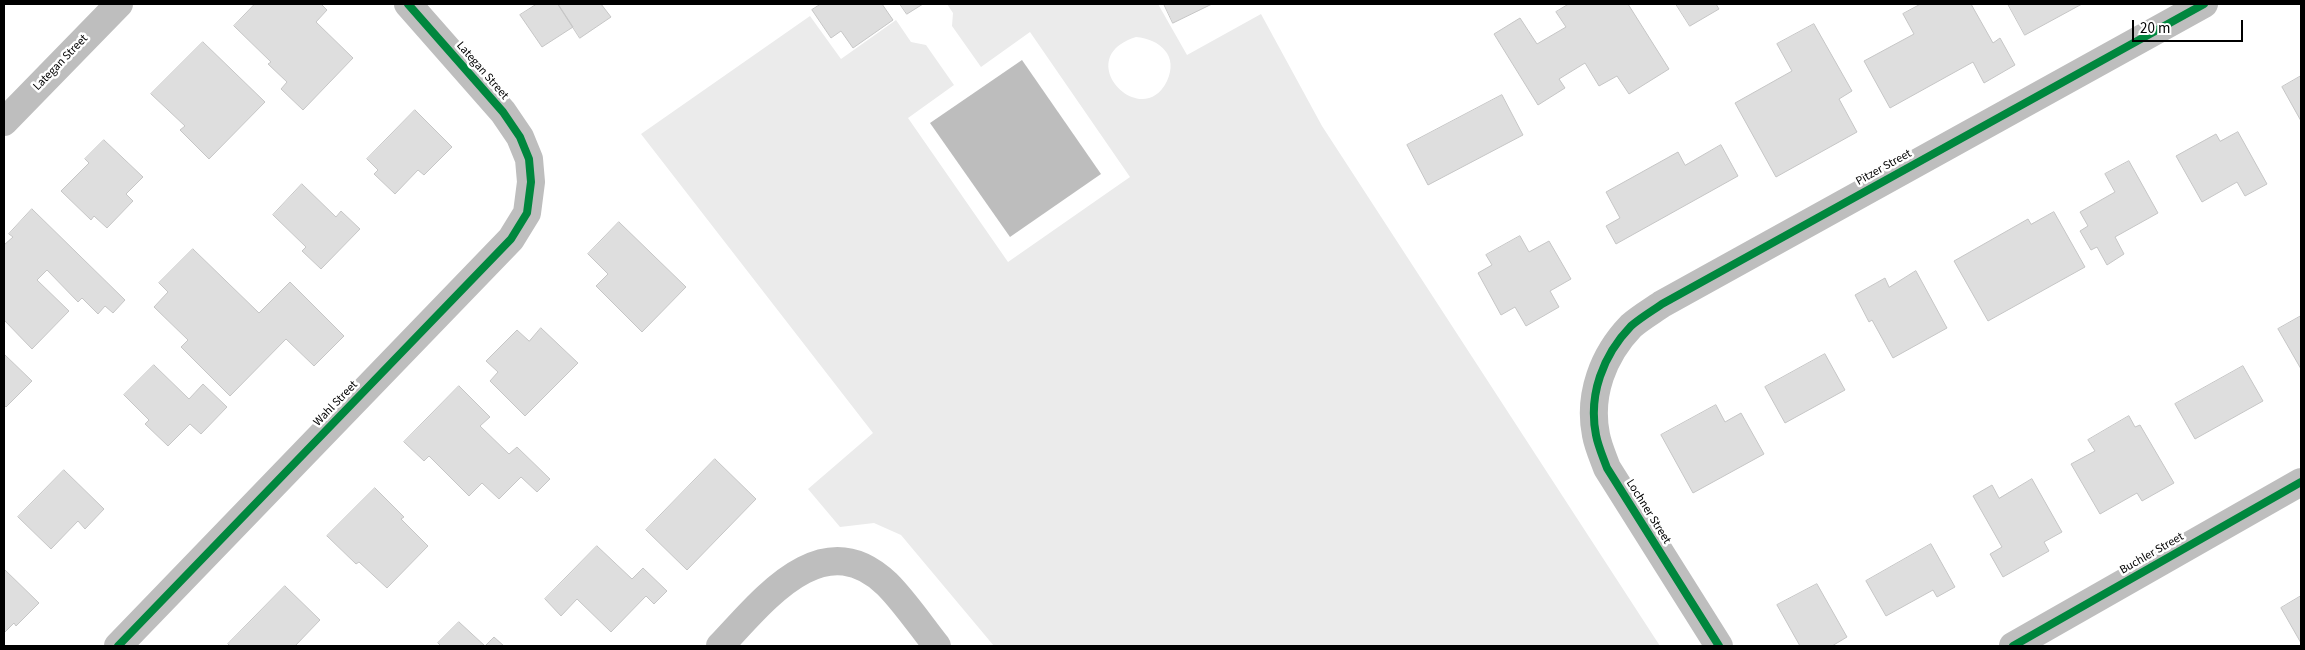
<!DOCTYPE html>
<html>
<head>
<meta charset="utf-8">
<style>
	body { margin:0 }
	#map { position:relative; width:2305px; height:650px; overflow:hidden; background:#fff; font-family:"Source Sans 3",sans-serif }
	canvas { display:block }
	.frame { position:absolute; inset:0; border:5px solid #000; pointer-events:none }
	.scale { position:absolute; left:2132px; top:20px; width:111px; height:22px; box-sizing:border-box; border:2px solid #000; border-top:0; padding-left:6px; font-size:15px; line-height:18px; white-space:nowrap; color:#000; -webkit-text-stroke:4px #fff; paint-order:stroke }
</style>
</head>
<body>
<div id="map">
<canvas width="2305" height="650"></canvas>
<div class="frame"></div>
<div class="scale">20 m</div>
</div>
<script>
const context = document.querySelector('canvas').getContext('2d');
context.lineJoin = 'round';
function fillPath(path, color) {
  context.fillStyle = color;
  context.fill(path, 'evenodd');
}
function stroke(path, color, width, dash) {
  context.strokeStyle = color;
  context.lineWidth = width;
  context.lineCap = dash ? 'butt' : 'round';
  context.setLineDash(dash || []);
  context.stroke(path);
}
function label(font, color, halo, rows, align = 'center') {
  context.font = font + ' "Source Sans 3",sans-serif';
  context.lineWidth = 5;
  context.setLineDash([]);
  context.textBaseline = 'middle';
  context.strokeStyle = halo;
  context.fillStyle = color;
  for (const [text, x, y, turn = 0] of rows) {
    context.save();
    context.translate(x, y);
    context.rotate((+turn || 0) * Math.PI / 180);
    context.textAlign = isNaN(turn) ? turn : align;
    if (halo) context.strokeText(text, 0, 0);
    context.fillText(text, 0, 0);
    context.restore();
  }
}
const green = new Path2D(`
	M947,4H1158L1187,55L1261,14L1322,126L1660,646H994L901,535L874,523L840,527L808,489L873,433L641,134L810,16L841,59L896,20L911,42L926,45L954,85L908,118L1008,262L1130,177L1030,32L981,67L952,26L953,13ZM1136,37C1160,39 1179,56 1167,81C1142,133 1069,58 1136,37Z`);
const water = new Path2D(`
	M1022,60L1101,174L1010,237L930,123Z`);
const building = new Path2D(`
	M255,4H321L327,10L316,22L353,58L303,110L281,89L287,82L268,64L271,62L234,26Z
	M537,4H558L573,27L542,47L520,15Z
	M558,4H601L611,17L580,38Z
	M821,4H882L893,20L853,48L841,31L831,38L812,10Z
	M900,4H923L907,14Z
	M1164,4H1212L1173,23Z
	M1569,4H1628L1669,69L1629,94L1617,76L1599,86L1585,63L1559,79L1565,88L1538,105L1494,34L1520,18L1537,44L1566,27L1556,12Z
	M1676,4H1716L1719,9L1690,26Z
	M1921,4H1971L1993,43L2000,38L2015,65L1984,83L1973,62L1890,108L1864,61L1914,34L1903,14Z
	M2008,4H2082L2025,35Z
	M1814,24L1852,91L1839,99L1857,132L1776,177L1735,103L1792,71L1777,44Z
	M203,42L265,102L209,159L180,130L185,126L151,94Z
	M2301,76V121L2282,87Z
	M1502,95L1523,135L1428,185L1407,145Z
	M415,110L452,147L424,175L418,170L395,194L374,174L378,170L367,159Z
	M2238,132L2267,184L2245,196L2237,182L2202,202L2176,156L2216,134L2220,141Z
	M104,140L143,177L126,194L133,201L107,228L94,216L91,220L61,191L89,163L85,159Z
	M1721,145L1738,176L1616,244L1606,226L1620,218L1606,192L1678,152L1685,165Z
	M2129,161L2158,213L2115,237L2124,254L2107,265L2097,247L2091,250L2080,231L2088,226L2080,212L2115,192L2105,174Z
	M302,184L336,217L341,211L360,229L321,269L302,251L306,247L273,215Z
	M32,209L125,300L113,313L105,306L98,314L82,298L78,302L47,270L37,280L69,311L32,349L4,320V245L13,237L9,234Z
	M2054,212L2085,267L1988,321L1954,261L2028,219L2031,224Z
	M619,222L686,287L642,332L596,286L608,274L588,254Z
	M1520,236L1529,252L1549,241L1571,279L1550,291L1559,307L1526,326L1515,307L1501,315L1478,273L1492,265L1486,255Z
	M193,249L259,313L290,282L344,336L314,366L286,339L230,396L181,347L188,340L154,307L168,292L159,283Z
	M1916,271L1947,328L1893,358L1872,320L1869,322L1855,295L1885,278L1889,287Z
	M2301,316V369L2278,329Z
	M541,328L578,363L525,416L490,381L498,372L486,361L517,330L529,341Z
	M4,354L32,381L6,407L4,405Z
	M1825,354L1845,390L1785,423L1765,387Z
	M154,365L189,399L203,384L227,407L201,434L190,424L168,446L145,424L149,420L124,395Z
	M2243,366L2263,401L2195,439L2175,404Z
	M459,386L490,417L480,426L509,454L517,447L550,479L537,492L521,477L499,499L482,483L469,496L429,456L424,461L404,442Z
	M1716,405L1725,422L1741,413L1764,454L1693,493L1661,435Z
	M2129,416L2135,427L2140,425L2174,483L2142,501L2137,493L2100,514L2071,464L2095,451L2088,440Z
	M715,459L756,499L687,570L646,530Z
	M64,470L104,509L85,529L78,521L51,549L18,517Z
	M2032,479L2062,532L2044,542L2049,551L2003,577L1990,554L2002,547L1973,496L1992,485L1999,498Z
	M375,488L404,517L401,519L428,546L387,588L359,562L356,564L327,536Z
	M1931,544L1955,587L1937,597L1933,590L1886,616L1866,581Z
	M597,546L632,579L643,568L667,591L654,604L646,596L611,632L577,599L561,616L545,599Z
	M4,569L39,603L16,626L14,623L4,633Z
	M1817,584L1847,637L1832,646H1800L1777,605Z
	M285,586L320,620L295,646H230L228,644Z
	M2301,596V643L2281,608Z
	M459,622L485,646L494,637L504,646H441L438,643Z`);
const minor = new Path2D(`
	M4,122L119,4
	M118,646L511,239L527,213L531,182L529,159L520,137L503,112L408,4
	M720,646C763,601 822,522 887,584C905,602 921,626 937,646
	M1719,646L1607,468C1603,457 1598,446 1596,435C1588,395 1603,355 1631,326C1640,318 1652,311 1662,304L2204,4
	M2013,646L2301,482`);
const cycleway = new Path2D(`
	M118,646L511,239L527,213L531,182L529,159L520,137L503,112L408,4
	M1719,646L1607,468C1603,457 1598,446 1596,435C1588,395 1603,355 1631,326C1640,318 1652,311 1662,304L2204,4
	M2013,646L2301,482`);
const streetNames = [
	["Lategan Street",61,63,-46],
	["Lategan Street",482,71,49],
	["Pitzer Street",1884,168,-29],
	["Wahl Street",336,404,-46],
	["Lochner Street",1648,512,58],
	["Buchler Street",2152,554,-30]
];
fillPath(green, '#ebebeb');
fillPath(water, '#bdbdbd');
fillPath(building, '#dedede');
stroke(building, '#c6c6c6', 1);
stroke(minor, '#bebebe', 28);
stroke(cycleway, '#00873e', 8);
label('12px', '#000', '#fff', streetNames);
</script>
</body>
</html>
